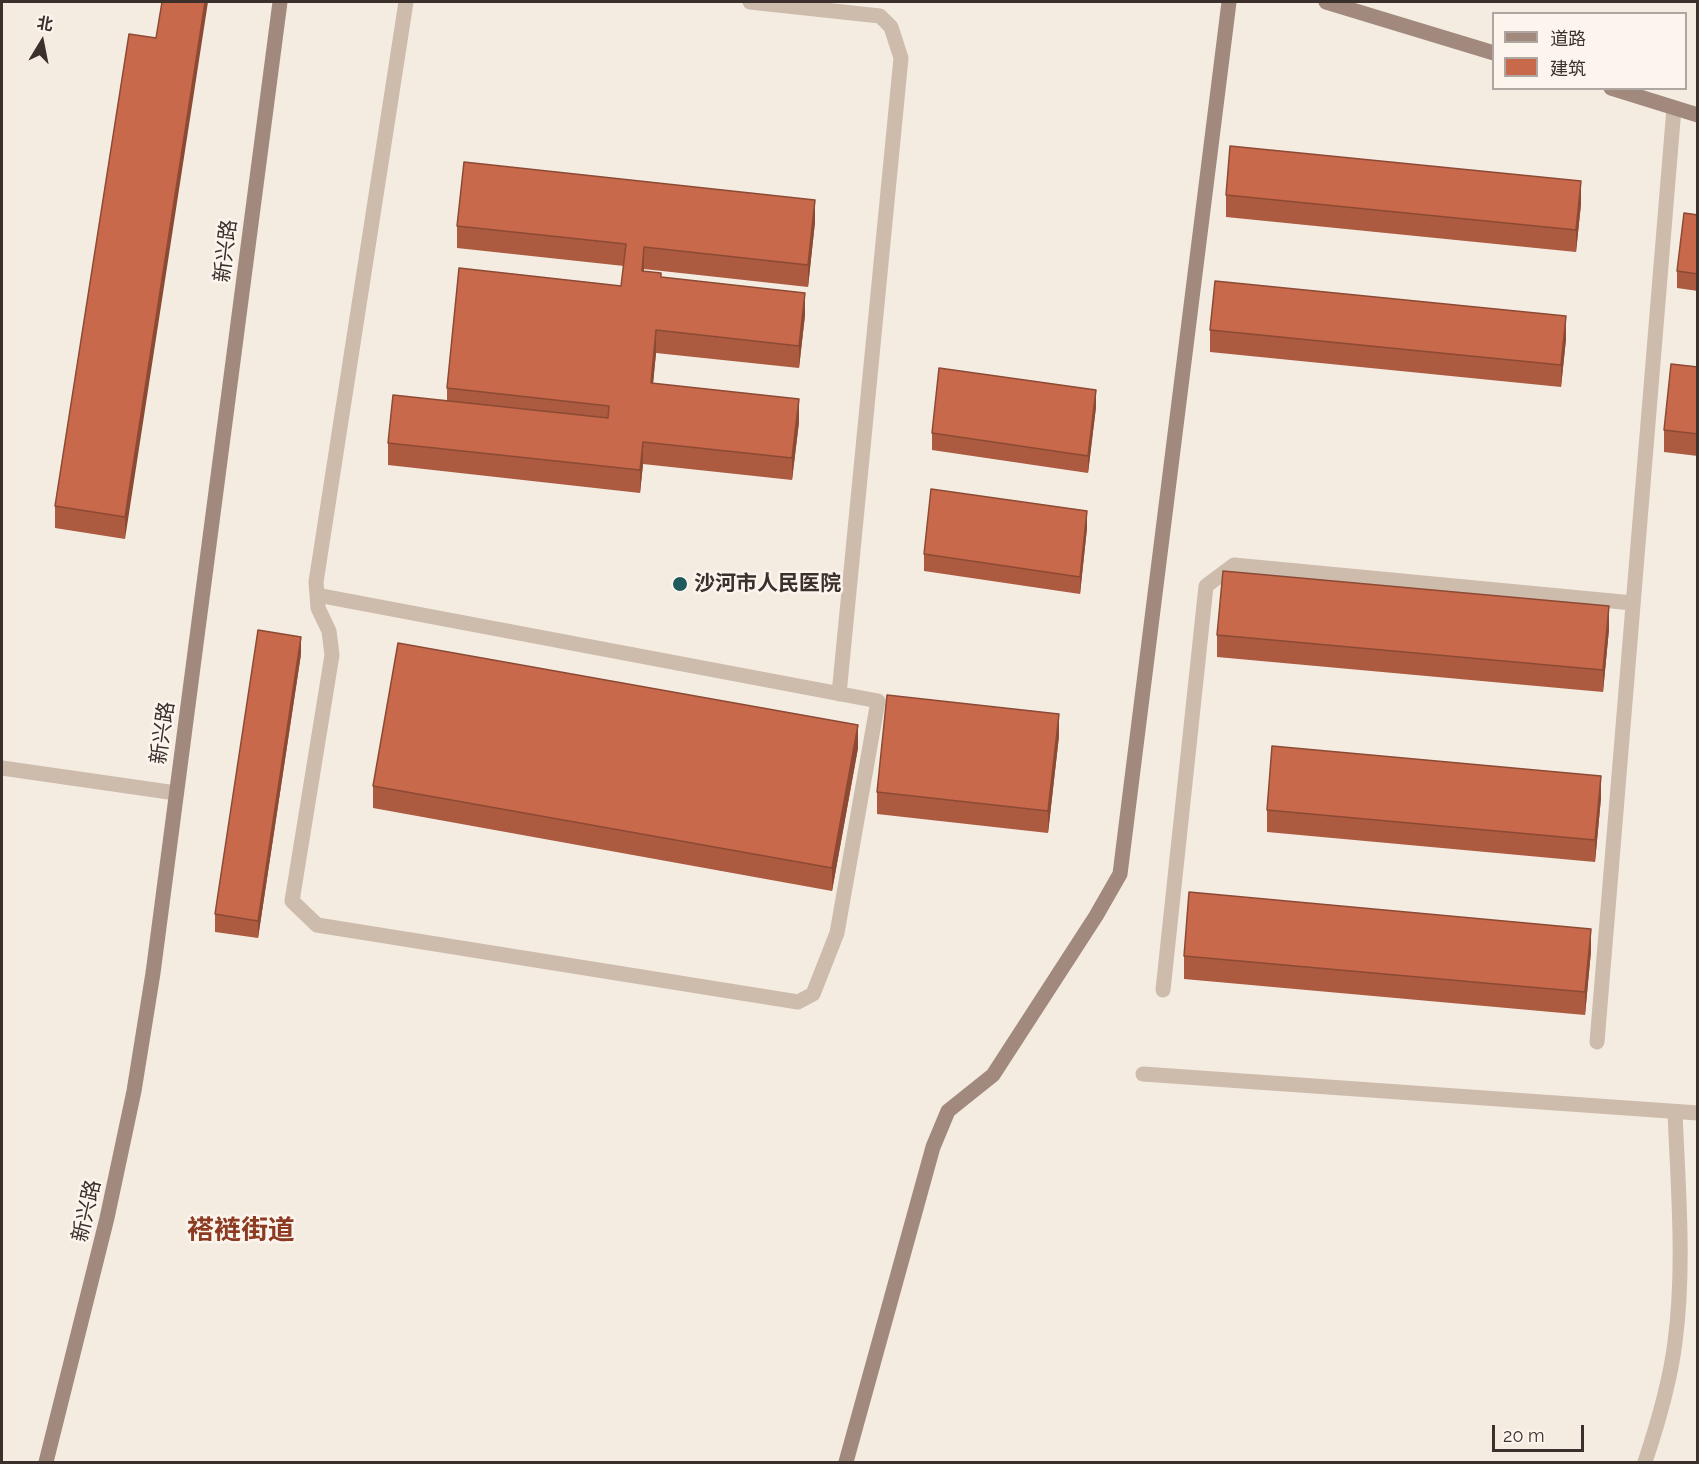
<!DOCTYPE html>
<html>
<head>
<meta charset="utf-8">
<style>
	body { margin:0 }
	#map { position:relative; width:1699px; height:1464px; overflow:hidden; background:#f4ebe1; font-family:Raleway,"Noto Sans SC",sans-serif }
	canvas { display:block }
	.frame { position:absolute; inset:0; border:3px solid #3b302b; pointer-events:none }
	.legend { position:absolute; left:1492px; top:12px; width:195px; height:78px; box-sizing:border-box; background:#fbf5ee; border:2px solid #aea6a0; margin:0; padding:8px 10px; list-style:none; font-size:18px; color:#3b302b }
	.legend li { display:flex; align-items:center; gap:12px; height:30px }
	.legend b { width:30px; border:2px solid #aea6a0 }
	.north { position:absolute; left:12px; top:12px; width:60px; height:60px; -webkit-text-stroke:4px #fbf5ee; paint-order:stroke; rotate:10deg; font-size:16px; font-weight:700; line-height:24px; text-align:center; color:#3b302b }
	.north::after { content:''; display:block; margin:auto; width:21px; height:27px; background:#3b302b; clip-path:polygon(50% 0,100% 100%,50% 72%,0 100%) }
	.scale { position:absolute; left:1492px; top:1425px; width:92px; height:27px; box-sizing:border-box; border:3px solid #3b302b; border-top:0; padding-left:8px; font-size:18px; line-height:21px; white-space:nowrap; color:#3b302b; -webkit-text-stroke:4px #fbf5ee; paint-order:stroke }
</style>
</head>
<body>
<div id="map">
<canvas width="1699" height="1464"></canvas>
<div class="frame"></div>
<ul class="legend">
<li><b style="height:8px;background:#a18a7d"></b>道路</li>
<li><b style="height:16px;background:#c8694b"></b>建筑</li>
</ul>
<div class="north">北</div>
<div class="scale">20 m</div>
</div>
<script>
const context = document.querySelector('canvas').getContext('2d');
context.lineJoin = 'round';
function stroke(path, color, width, dash) {
  context.strokeStyle = color;
  context.lineWidth = width;
  context.lineCap = dash ? 'butt' : 'round';
  context.setLineDash(dash || []);
  context.stroke(path);
}
function fillPath(path, color) {
  context.fillStyle = color;
  context.fill(path, 'evenodd');
}
function label(font, color, halo, rows, align = 'center') {
  context.font = font + ' Raleway,"Noto Sans SC",sans-serif';
  context.lineWidth = 5;
  context.setLineDash([]);
  context.textBaseline = 'middle';
  context.strokeStyle = halo;
  context.fillStyle = color;
  for (const [text, x, y, turn = 0] of rows) {
    context.save();
    context.translate(x, y);
    context.rotate((+turn || 0) * Math.PI / 180);
    context.textAlign = isNaN(turn) ? turn : align;
    if (halo) context.strokeText(text, 0, 0);
    context.fillText(text, 0, 0);
    context.restore();
  }
}
const lane = new Path2D(`
	M750,2L880,16L891,27L901,58L839,694
	M317,595L878,701L837,933L813,994L798,1002L317,925L292,901L332,655L329,631L318,608L316,582L406,2
	M2,768L176,793
	M1163,990L1206,586L1234,565L1633,603
	M1597,1042L1674,108`);
const street = new Path2D(`
	M1143,1074L1698,1113
	M1645,1462C1658,1423 1670,1383 1675,1342C1685,1266 1678,1188 1675,1112`);
const secondary = new Path2D(`
	M1326,2L1494,53
	M1611,88L1698,115
	M46,1462L107,1218L134,1091L153,973L280,2
	M846,1462L933,1147L948,1111L993,1075L1096,916L1120,874L1229,2`);
const wall = new Path2D(`
	M129,34L125,539L55,528V506Z
	M1226,195L1581,204L1576,252L1226,217Z
	M1698,215V291L1677,288V271Z
	M815,222L808,287L644,269V271L661,277L805,315L799,368L656,353L653,383L799,422L792,480L643,464L640,493L388,465V443L447,401V388L621,286L624,266L457,248V226Z
	M1210,330L1566,339L1561,387L1210,352Z
	M1698,367V456L1664,452V430Z
	M1096,407L1088,473L932,450V433Z
	M1087,528L1080,594L924,571V554Z
	M1609,629L1603,692L1217,657V635Z
	M301,654L258,938L215,932V914Z
	M1059,736L1048,833L877,814V792Z
	M858,748L832,891L373,808V786Z
	M1601,798L1595,862L1267,832V810Z
	M1591,951L1585,1015L1184,979V956Z`);
const shadedWall = new Path2D(`
	M205,2H208L125,539V517Z
	M1581,181V204L1576,252V230Z
	M815,200V222L808,287V265Z
	M644,247V269L642,293V271Z
	M805,293V315L799,368V346Z
	M1566,316V339L1561,387V365Z
	M656,330V353L651,405V383Z
	M1096,390V407L1088,473V456Z
	M799,399V422L792,480V458Z
	M643,442V464L640,493V470Z
	M1087,511V528L1080,594V577Z
	M1609,606V629L1603,692V670Z
	M301,637V654L258,938V921Z
	M1059,714V736L1048,833V811Z
	M858,725V748L832,891V868Z
	M1601,776V798L1595,862V840Z
	M1591,929V951L1585,1015V992Z`);
const building = new Path2D(`
	M162,2H205L125,517L55,506L129,34L156,38Z
	M1230,146L1581,181L1576,230L1226,195Z
	M464,162L815,200L808,265L644,247L642,271L661,273V277L805,293L799,346L656,330L651,383L799,399L792,458L643,442L640,470L388,443L393,395L608,418L609,406L447,388L459,268L621,286L626,244L457,226Z
	M1684,213L1698,215V274L1677,271Z
	M1215,281L1566,316L1561,365L1210,330Z
	M1671,364L1698,367V434L1664,430Z
	M939,368L1096,390L1088,456L932,433Z
	M931,489L1087,511L1080,577L924,554Z
	M1223,571L1609,606L1603,670L1217,635Z
	M258,630L301,637L258,921L215,914Z
	M398,643L858,725L832,868L373,786Z
	M887,695L1059,714L1048,811L877,792Z
	M1272,746L1601,776L1595,840L1267,810Z
	M1189,892L1591,929L1585,992L1184,956Z`);
const markers = [
	[680,584,8,"#1f5a5e"]
];
const streetNames = [
	["新兴路",226,251,-83],
	["新兴路",163,733,-82],
	["新兴路",87,1211,-77]
];
const poiNames = [
	["沙河市人民医院",694,584]
];
const districtNames = [
	["褡裢街道",241,1231]
];
stroke(lane, '#cdbbac', 15);
stroke(street, '#cdbbac', 15);
stroke(secondary, '#a18a7d', 15);
fillPath(wall, '#ac5a40');
fillPath(shadedWall, '#8c4a34');
fillPath(building, '#c8694b');
stroke(building, '#8c4a34', 1.5);
for (const [x, y, r, color] of markers) {
  const dot = new Path2D();
  dot.arc(x, y, r, 0, 2 * Math.PI);
  context.fillStyle = color;
  context.fill(dot);
  stroke(dot, '#fbf5ee', 2);
}
label('21px', '#3b302b', '#fbf5ee', streetNames);
label('bold 21px', '#3b302b', '#fbf5ee', poiNames, 'left');
label('bold 27px', '#8c3b22', '#fbf5ee', districtNames);
</script>
</body>
</html>
